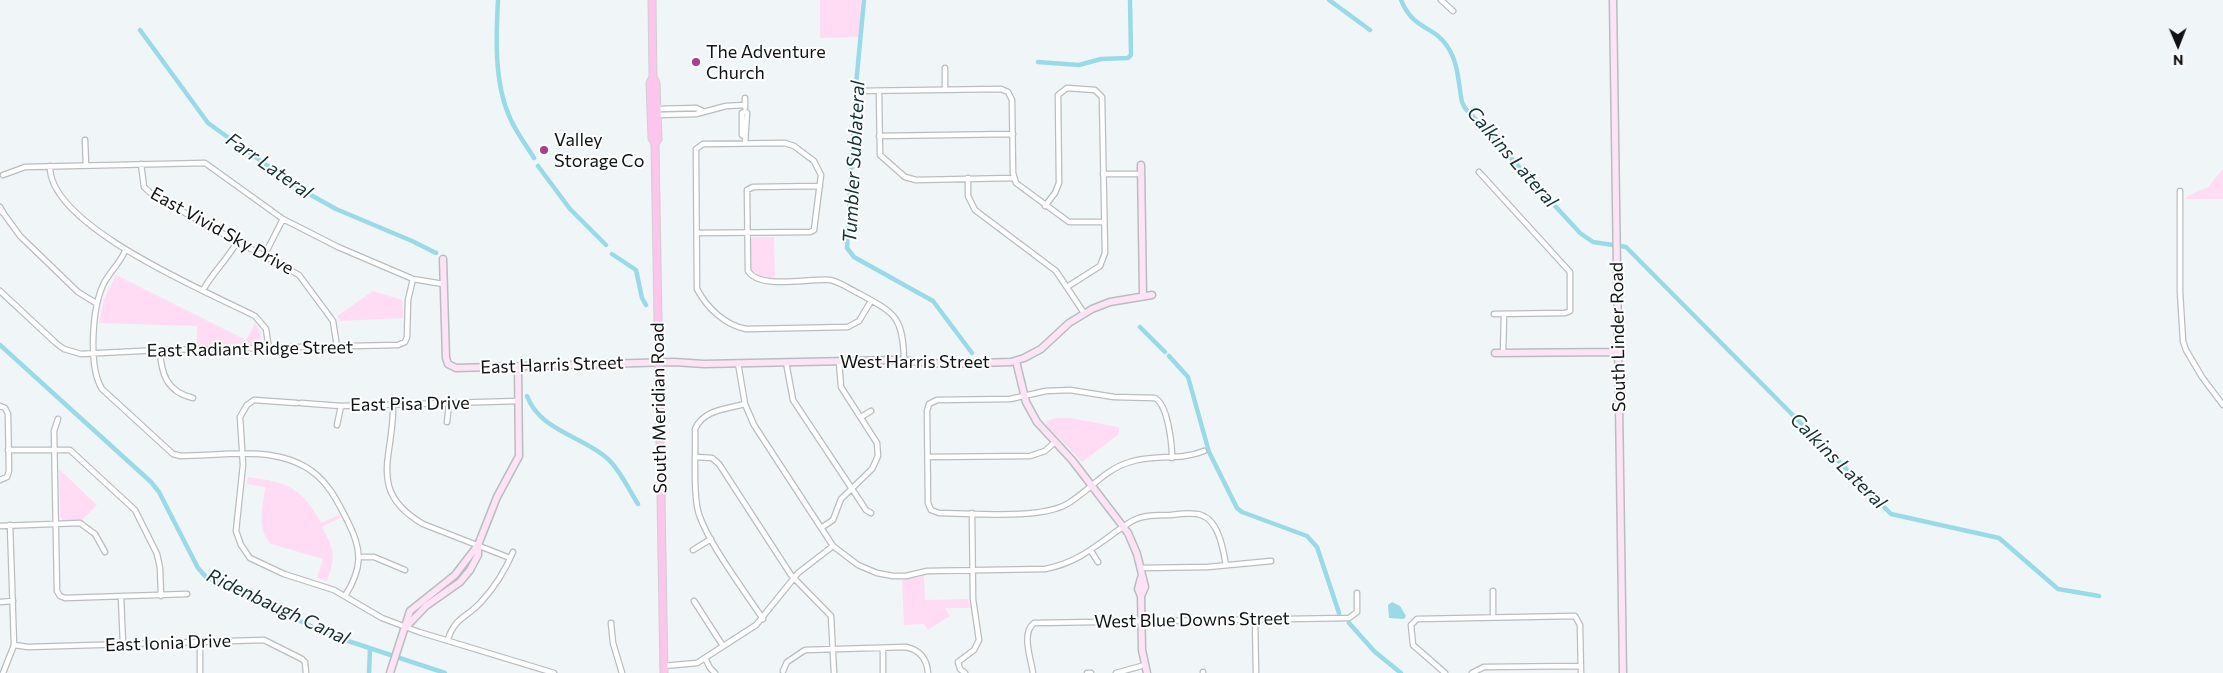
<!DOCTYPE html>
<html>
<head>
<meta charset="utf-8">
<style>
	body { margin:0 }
	#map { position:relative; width:2223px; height:673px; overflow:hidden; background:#f0f6f8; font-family:Commissioner,sans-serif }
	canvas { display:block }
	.north { position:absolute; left:2153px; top:20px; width:50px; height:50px; -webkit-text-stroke:4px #fff; paint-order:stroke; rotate:179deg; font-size:14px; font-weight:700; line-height:20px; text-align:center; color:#111313 }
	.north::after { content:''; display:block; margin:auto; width:18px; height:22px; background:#111313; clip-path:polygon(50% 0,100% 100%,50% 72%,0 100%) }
</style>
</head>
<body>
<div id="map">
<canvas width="2223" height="673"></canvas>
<div class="north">N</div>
</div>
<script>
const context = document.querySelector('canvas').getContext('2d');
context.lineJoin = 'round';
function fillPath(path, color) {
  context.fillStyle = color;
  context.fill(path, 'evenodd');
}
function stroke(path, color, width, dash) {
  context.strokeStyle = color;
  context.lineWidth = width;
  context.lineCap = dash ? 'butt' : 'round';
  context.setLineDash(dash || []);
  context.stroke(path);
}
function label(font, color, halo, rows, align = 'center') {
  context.font = font + ' Commissioner,sans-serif';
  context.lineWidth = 4;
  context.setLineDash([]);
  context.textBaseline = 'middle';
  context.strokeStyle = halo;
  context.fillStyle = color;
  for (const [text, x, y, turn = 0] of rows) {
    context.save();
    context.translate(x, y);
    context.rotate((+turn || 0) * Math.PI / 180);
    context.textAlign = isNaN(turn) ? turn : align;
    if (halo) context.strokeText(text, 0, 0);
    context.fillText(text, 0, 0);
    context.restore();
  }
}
const green = new Path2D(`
	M820,0H861L859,37L820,38Z
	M2223,169V199H2186L2187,196L2208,187Z
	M753,237H774L775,278L760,277L751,269L750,238Z
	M116,275L246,340L255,323L260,331L262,343L197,345V326L99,323L104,299Z
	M373,291L402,300L403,318L340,321L337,316Z
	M1057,418H1070L1119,427V434L1082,462L1047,426L1046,421Z
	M59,469L97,505L82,520H63L60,517Z
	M248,477C287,482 302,487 321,523L339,515L340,518L322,527C335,551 336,556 327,581L317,578L323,559L271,544C256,529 263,507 265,487L247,484Z
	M924,576L925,600L968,599L971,608H945L950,616L928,630L924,624L904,625L902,580Z`);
const water = new Path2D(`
	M1392,602L1400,606L1406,616L1404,619L1389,618L1388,605Z`);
const canal = new Path2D(`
	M498,0C496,38 494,83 510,118C516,132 526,145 534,158
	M864,0L856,85L847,248L854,257L933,301L972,353
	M1329,0L1370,30
	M1401,0C1413,30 1433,25 1447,46C1459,63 1458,83 1462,102L1465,108L1580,233L1593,242L1613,245
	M140,30L208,123L300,189L336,209L412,241L436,253
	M1038,62L1079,65L1101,59L1128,58L1131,55L1130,0
	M538,166L570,209L606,245
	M1621,246L1626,247L1891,514L1999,538L2058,589L2099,596
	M612,254L636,270L642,298L646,305
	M1140,327L1165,352
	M0,345L151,482L159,492L198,568L206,577L330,635L445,673
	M1169,356L1188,377L1209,452L1237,508L1242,512L1307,536L1317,547L1339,613
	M527,396C540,431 583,436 608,459C620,470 629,490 638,504
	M1349,623L1375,652L1401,673
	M369,673L370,649`);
const street = new Path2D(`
	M1441,0L1453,11
	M945,90V68
	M857,91L1001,89L1008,92L1012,100L1013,173L1016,183L1069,222H1104
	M879,91L880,155L905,177L916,180L1014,178
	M745,98V107
	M657,109L696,108L703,111
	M658,115L696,114L726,106L745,105
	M879,136L1013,134
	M745,137L742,135V113L745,111L747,113L745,143
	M85,140L86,165
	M141,164L144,187L154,196L299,275L333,321L337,347
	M50,166C48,226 208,292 255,316L266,329L269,349
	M1479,172L1570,272V311L1565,313L1494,314
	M1103,174H1141
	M3,175L25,167L205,163L283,219L338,247L413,279L443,284
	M968,178V196L975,210L1056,271L1084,313
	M820,186L753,187L747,190L748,271C760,290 809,278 830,280C839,281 849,289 858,293C894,313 903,315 904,360
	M2180,191V292L2183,341L2186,350L2202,377L2223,405
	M1045,206L1055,193L1059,183L1058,95L1067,88L1095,90L1102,97L1105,253L1100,266L1067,287
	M0,207L4,214L0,210
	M4,214L20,236L78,292L96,303
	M697,233L810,232L814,230L821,175L814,161L794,146L785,143L703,144L696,149V152L697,289C707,308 725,325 746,329L848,327L859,321L871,301
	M125,251C120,263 110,272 104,283C92,307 88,366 102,389L173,454L181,456C229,456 293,441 327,486C336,497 342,510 348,522C363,551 362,569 345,596
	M264,256L283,219
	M203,290C213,272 227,260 237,242
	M0,291L57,344L64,349L81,354L160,350L398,345L405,342L407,337L408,300L413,279
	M160,350C161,374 167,392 193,398
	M1503,353L1504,315
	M786,362L793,400L866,510L871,513
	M738,363L745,404L754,425L833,546L858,565L877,573L893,576H906L927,571L1045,569C1083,562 1101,540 1132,521C1143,515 1157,515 1170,515C1179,514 1192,512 1201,515C1219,521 1223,549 1226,565
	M297,403L254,400L247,405L240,417L243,465L236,531L241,545L250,558L284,574L334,590L382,618L419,632L554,673
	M301,403L341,406L519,401
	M393,404C395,455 365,490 423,524L510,558
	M745,404C726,409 703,410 695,429C696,454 693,481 697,506C701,534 746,593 763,619
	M0,406L5,408L8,414L9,471L7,477L0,480
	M861,417L871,411
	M58,419L54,431L57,591L60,596L65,598L187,594
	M447,422L449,404
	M337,425L341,406
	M8,450H70L135,510L157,554L160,568L161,596
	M696,457L712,458L719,464L791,575L831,616L834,673
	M928,457L1030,456L1045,451L1055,442
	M1172,458C1172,444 1168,405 1155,398L1114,397L1070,390L1046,391L1010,399L937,400L929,404L927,411L928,503L931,510L939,513C972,513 1039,520 1067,504C1088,492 1105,469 1130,462C1154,454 1180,461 1204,451
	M0,526L80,523L95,534L105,552
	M821,528L833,520L841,499L872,469L878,456L877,443L841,387L839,362
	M693,550L711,539
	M1091,551L1098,562
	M359,557H374L405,570
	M1140,568L1208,567L1271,561
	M1493,591V617
	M121,597L123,644
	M694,601L723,646
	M0,602L13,601
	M1255,619L1256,673
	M611,623L613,643L622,673
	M448,639C455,617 468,617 481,602C495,587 505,571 513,552
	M200,642V673
	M14,645L28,647L264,640L302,659L305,662L306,673
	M883,648V673
	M705,658L710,668L715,673
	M663,666L697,663L756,625L798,573L833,546
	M783,671L787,662L805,650L906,647C920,650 927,659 928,673
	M1203,672V673
	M3,673L14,645L10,525
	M965,673L960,669L958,662L974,650L979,640L973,599L972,513
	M1033,673C1031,659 1021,633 1034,623L1349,618L1357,612V593
	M1087,673H1091
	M1116,673L1145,665
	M1445,673L1413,645L1411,625L1417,619L1575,616L1580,625L1581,673
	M1472,673L1484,667L1581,666`);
const secondary = new Path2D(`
	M1613,0L1623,673
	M1141,165L1143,296
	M443,259L446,358L448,364L456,368L674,362L704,364L896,360L944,364L1011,362L1024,358L1041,349L1069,323L1092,309L1110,302L1152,295
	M1495,353L1618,352
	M1016,361L1026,402L1037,422L1072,460L1128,533L1137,554L1145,587L1141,596
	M1141,578L1138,589L1141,596L1142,650L1147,673
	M406,627L426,606L460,582L470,570L478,555V545L497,497L519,456L518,367
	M390,673L410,611L455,575L478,545`);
const primary = new Path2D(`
	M652,0L653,77L656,83L658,139L655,144
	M653,77L650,83L652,138L655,144L664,673`);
const markers = [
	[696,62,5,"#af3a92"],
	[544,150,5,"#af3a92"]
];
const poiNames = [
	["The Adventure",706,52],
	["Church",706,73],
	["Valley",554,140],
	["Storage Co",554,161]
];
const streetNames = [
	["East Vivid Sky Drive",222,231,29],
	["South Linder Road",1618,337,-91],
	["East Radiant Ridge Street",250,349,-1],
	["West Harris Street",915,362],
	["East Harris Street",552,365,-2],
	["East Pisa Drive",410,404,-1],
	["South Meridian Road",659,408,-91],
	["West Blue Downs Street",1192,620,-1],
	["East Ionia Drive",168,643,-2]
];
const waterNames = [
	["Calkins Lateral",1512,157,49],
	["Tumbler Sublateral",854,162,-87],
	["Farr Lateral",269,166,35],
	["Calkins Lateral",1838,461,45],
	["Ridenbaugh Canal",278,607,25]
];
fillPath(green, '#ffdcf3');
fillPath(water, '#99dae9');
stroke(canal, '#99dae9', 4.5);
stroke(street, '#b8bebf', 7);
stroke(secondary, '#b8bebf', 9);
stroke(primary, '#cfd0d0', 9);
stroke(street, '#fff', 4.5);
stroke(secondary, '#fee2f5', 6);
stroke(primary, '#fcc5eb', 7);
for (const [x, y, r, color] of markers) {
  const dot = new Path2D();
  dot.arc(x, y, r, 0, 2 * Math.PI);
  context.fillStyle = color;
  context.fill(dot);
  stroke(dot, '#fff', 2);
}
label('18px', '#111313', '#fff', poiNames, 'left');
label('18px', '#111313', '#fff', streetNames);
label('italic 19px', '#113238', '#fff', waterNames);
</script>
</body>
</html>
